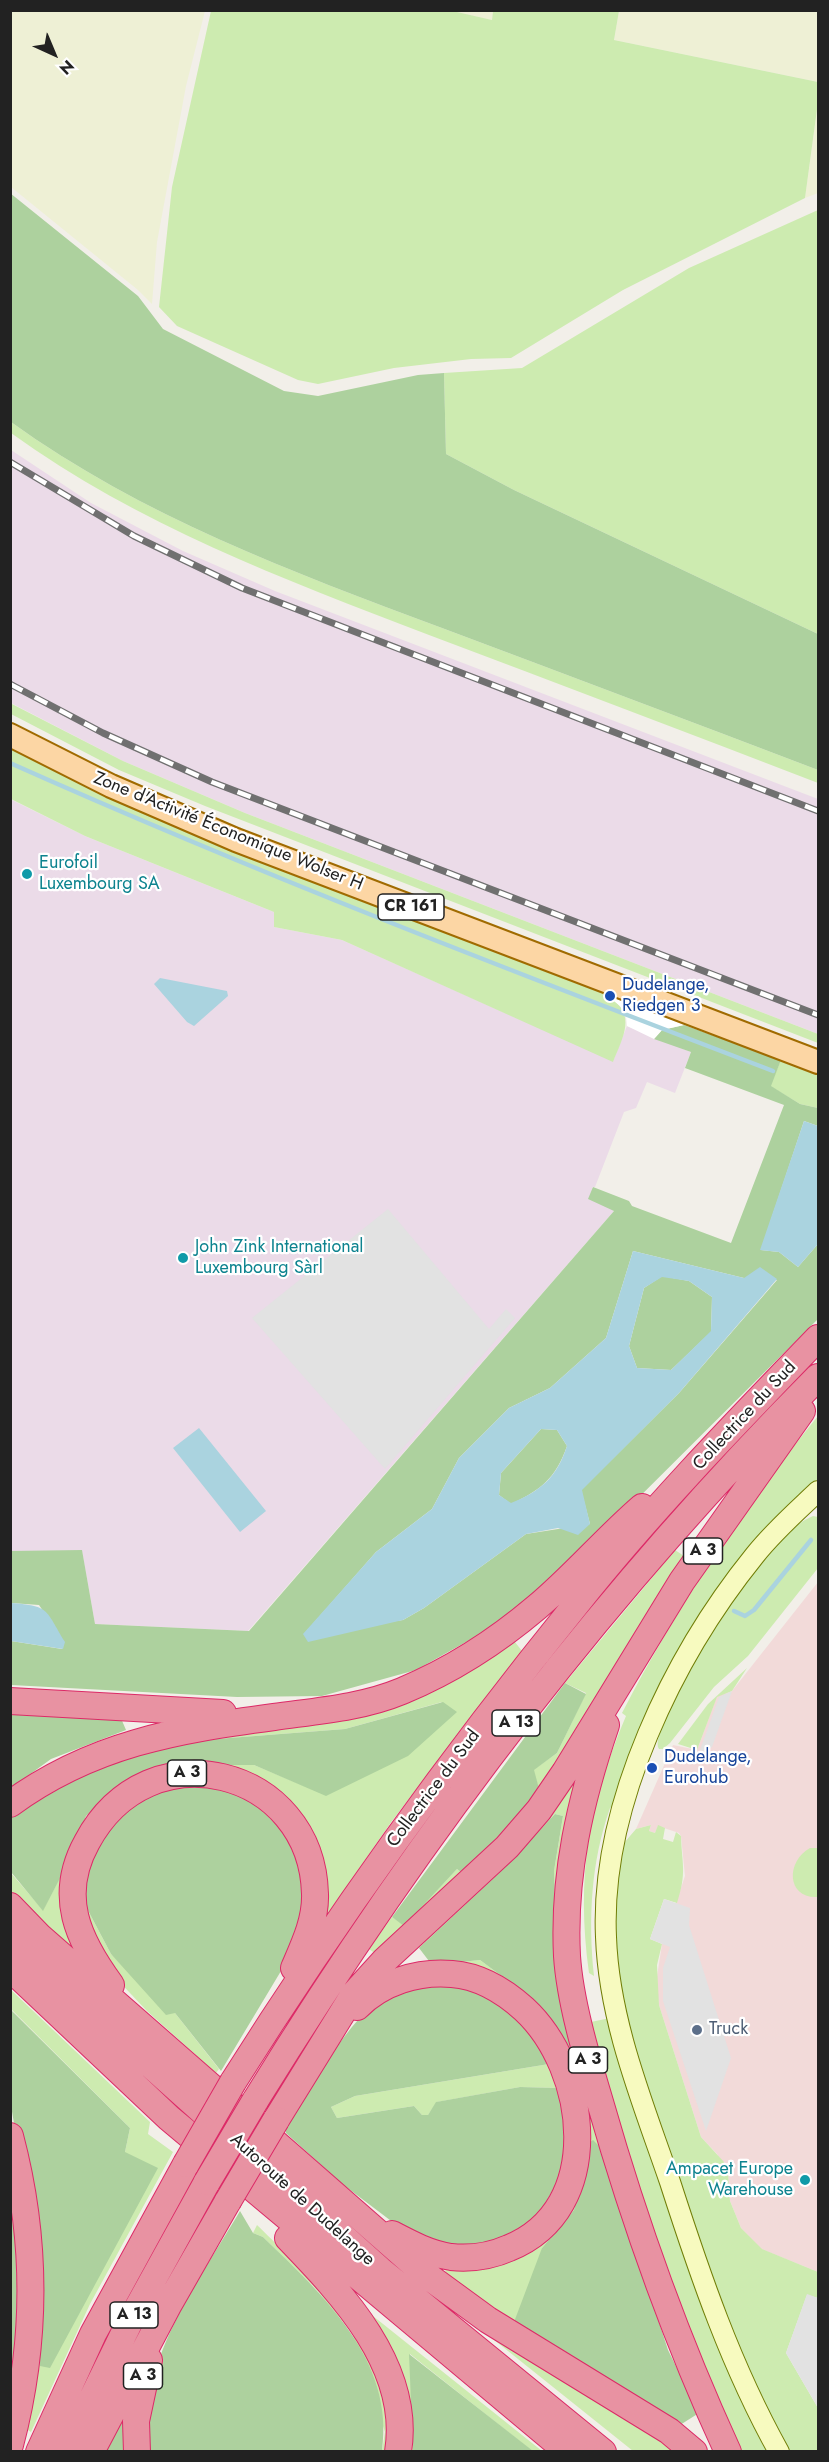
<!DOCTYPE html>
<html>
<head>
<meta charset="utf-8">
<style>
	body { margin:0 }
	#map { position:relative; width:829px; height:2462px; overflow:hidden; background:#f2efe9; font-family:Jost,sans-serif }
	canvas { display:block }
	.frame { position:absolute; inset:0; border:12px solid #222; pointer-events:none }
	.north { position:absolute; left:24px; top:24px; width:60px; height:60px; -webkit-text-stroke:4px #fff; paint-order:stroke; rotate:136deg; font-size:16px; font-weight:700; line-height:24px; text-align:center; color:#222 }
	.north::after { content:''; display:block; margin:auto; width:21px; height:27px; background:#222; clip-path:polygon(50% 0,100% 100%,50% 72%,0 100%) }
</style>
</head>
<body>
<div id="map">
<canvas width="829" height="2462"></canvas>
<div class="frame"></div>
<div class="north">N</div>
</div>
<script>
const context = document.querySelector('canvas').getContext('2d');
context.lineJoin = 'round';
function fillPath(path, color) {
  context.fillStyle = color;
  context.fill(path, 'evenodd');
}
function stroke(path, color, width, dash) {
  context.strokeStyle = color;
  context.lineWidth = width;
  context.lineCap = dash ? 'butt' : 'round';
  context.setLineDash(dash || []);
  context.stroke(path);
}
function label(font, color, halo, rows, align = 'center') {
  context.font = font + ' Jost,sans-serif';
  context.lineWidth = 4.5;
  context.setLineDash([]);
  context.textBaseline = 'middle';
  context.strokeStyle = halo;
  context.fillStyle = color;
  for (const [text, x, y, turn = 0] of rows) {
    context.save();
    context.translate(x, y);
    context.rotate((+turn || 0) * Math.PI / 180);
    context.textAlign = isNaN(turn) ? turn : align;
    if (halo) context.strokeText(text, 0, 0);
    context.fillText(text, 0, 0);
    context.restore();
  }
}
const commercial = new Path2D(`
	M818,1582V2272L761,2249L741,2228L730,2201L728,2172L717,2154L701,2137L659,2005L656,1983L662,1944L685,1876L681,1836L679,1833L658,1826L655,1833L649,1831L651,1825L636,1829L673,1745L697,1750L717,1696L732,1691Z`);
const industrial = new Path2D(`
	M11,450L91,503L183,551L275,591L818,799V1034L245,813L123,761L11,703Z
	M10,799L85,836L274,912V927L342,940L613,1061L627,1026L691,1052L675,1093L647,1082L636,1108L624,1112L595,1187H592L614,1211L248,1631L95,1624L82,1551H11Z`);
const farmland = new Path2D(`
	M10,11H205L186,86L157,242L152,304L138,290L11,187Z
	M448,11H493L492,20Z
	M619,11H818V82L614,40Z
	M818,102V193L805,198Z`);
const grass = new Path2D(`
	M448,10L492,20L493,11H619L614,40L818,82V102L805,198L623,290L511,358L471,359L394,368L318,384L298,380L177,326L159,307L172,187L211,11Z
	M818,210V634L514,490L446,454L444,373L522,368L689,268Z
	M11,422C141,516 292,572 442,628C567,675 693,722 818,770V783C689,733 559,684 429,635C283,579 138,525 11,433Z
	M10,703L123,761L245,813L818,1034V1043L205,806L119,770L11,714Z
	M10,746L610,994L609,997C637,1014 623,1037 613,1062L342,940L274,927V912L85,836L11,799Z
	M781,1060L818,1073V1108L800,1104L770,1086Z
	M818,1416V1479L748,1550L615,1805L610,1808C591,1862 588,1919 594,1976L589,1973C576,1877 588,1805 626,1716L622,1713C677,1607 742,1509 818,1416Z
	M813,1516L818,1517V1568L748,1656L714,1687L670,1743L663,1749H659C646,1729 743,1583 761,1560C775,1543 792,1525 813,1516Z
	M675,1550L687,1558L541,1796L533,1770L557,1753L586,1693L565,1683Z
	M511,1637L522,1651L392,1821L320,1925L193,1765H254L326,1795L442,1702L345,1729L191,1741L362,1715Z
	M747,1668L732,1691L717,1697L697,1750L678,1744L708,1704Z
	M575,1774L584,1777L574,2045L577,2073L432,1965L480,1960L531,1998L568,2051L558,1982L554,1871L563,1816L555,1814L498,1874L419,1948L416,1945Z
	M651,1825L649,1831L655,1833L658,1825L665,1828L663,1839L673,1842L676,1832L681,1836C682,1866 687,1872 677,1903L664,1899L650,1939L662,1944L657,1965L659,2005L701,2137L724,2162L728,2172L730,2201L741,2228L762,2249L818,2272V2298L807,2295L786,2353L818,2408V2451H788L737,2352L633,2048L619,1992L614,1939V1900L624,1843L636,1829Z
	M810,1848H818V1897C787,1899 785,1862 810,1848Z
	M70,1859L75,1944L71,1948L11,1891L10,1872L43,1910Z
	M457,1869L467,1877L380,1957L369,1949L392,1917L404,1925Z
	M82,1899L111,1954L175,2013L219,2069L216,2073L147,2011L95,1956Z
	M10,1989L150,2122L148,2134L173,2152L90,2304L31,2432L23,2427L35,2353L125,2152L130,2128L11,2009Z
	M610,2018L770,2451H742L731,2432L672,2285L618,2125L591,2022Z
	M549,2064L558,2088L520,2087L437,2102L428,2115H422L414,2106L337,2118L331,2107L355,2096Z
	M587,2095L603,2150L589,2143L574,2210L542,2248L682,2451H633L438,2295L448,2263L499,2261L583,2158Z
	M257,2225C312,2279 374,2336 390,2415C392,2426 389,2440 389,2451H382L385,2432L352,2332L314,2287L263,2237L253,2233Z
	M358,2304L542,2451H532L410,2354L413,2451H406Z`);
const forest = new Path2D(`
	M10,193L138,296L163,329L284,391L318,396L418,375L444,373L446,454L514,490L818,634V770C693,722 567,675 442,628C292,572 141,516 11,422Z
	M684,1025L781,1060L771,1086L800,1104L818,1108V1126L804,1121L761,1250L779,1252L798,1267L818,1244V1319L578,1558L500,1623L416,1670L322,1696L237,1697L11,1685V1641L62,1649L64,1642L39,1605L11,1603V1551L82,1550L95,1624L249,1631L614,1211L588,1199L593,1187L629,1201L632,1206L731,1243L784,1105L685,1068L691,1052L654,1039L662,1030ZM633,1251L744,1278L777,1280L679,1393L581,1490L590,1524L526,1534L424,1608L403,1620L304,1634L376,1552L432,1509L459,1458L509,1408L550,1388L606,1338Z
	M662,1276L689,1281L712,1297L711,1332L671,1370L637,1368L629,1346L644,1288Z
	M541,1429L557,1430L567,1446C556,1478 541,1490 511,1504L499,1495L501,1473Z
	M565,1683L586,1694L557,1753L534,1770L541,1796L467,1877L457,1869L404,1926L392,1917Z
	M443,1702L457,1712L408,1756L326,1796L254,1765H193L156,1770L120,1786L86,1816L70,1859L43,1911L11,1872L10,1817L28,1802L78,1773L141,1749L191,1741L345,1729Z
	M10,1714L120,1716L126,1730L51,1759L11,1788Z
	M194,1785L237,1792L265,1810L294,1841L305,1875V1914L296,1946L221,2071L175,2013L166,2015L111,1954L82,1899L85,1871L115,1818L145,1795Z
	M555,1814L563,1816L554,1871L558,1982L572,2047L568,2051L531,1998L480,1960L432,1965L419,1948L498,1874Z
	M422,1984C437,1985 454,1984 469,1988C507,1998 532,2032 549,2064L355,2096L331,2107L337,2118L414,2106L422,2115H428L436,2102L520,2087L558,2088L562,2098L566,2140L560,2177L540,2213L507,2239L471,2250L411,2236L341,2183L286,2133L285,2129C311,2089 351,2010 395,1991C403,1988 413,1986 422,1984Z
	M10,2009L130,2128L125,2152L158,2168L50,2368L40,2366L35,2242L11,2106Z
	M593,2140L603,2150L668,2350L699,2413L680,2425L514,2322L542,2248L574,2210L589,2143Z
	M11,2197C33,2264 17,2342 11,2410Z
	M240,2211L253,2233L263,2237C323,2295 395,2360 382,2451L148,2452C135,2365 198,2282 240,2211Z
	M409,2354L533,2451H413Z
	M131,2395V2451H103Z`);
const parking = new Path2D(`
	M388,1209L489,1329L506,1309L515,1318L385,1469L252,1318Z
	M732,1691L712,1747L704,1752L700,1750L719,1697Z
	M664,1899L690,1908L689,1925L731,2058L706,2131L663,2001V1968L670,1947L650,1939Z
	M807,2294L818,2298V2408L786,2353Z`);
const water = new Path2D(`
	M160,978L227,991L228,996L194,1026L187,1022L154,984Z
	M804,1121L818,1126V1244L798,1267L779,1252L760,1250Z
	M633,1251L744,1278L760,1267L777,1279L679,1393L582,1490L590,1524L578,1535L558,1528L526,1534L424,1608L403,1620L308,1642L303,1634L376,1552L432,1509L459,1458L509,1408L550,1388L606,1338ZM662,1277L689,1281L712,1297L711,1331L671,1370L637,1368L629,1346L644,1288ZM541,1429L557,1430L567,1446C557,1477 541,1491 511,1503L499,1495L501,1473Z
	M199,1428L266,1511L240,1532L173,1448Z
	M11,1603C50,1606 45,1609 65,1642L63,1649L11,1641Z`);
const pier = new Path2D(`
	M610,994L684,1025L662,1030L654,1039L627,1026L626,1015L620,1006L609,997Z`);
const stream = new Path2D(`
	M10,763C261,875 517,973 773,1071
	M734,1611L745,1616L754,1610L811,1540`);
const secondary = new Path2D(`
	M779,2452C731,2366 700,2275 670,2182C643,2103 609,2022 606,1937C600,1806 674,1655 755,1555C774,1531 797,1511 818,1491`);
const primary = new Path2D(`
	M10,735L111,786L236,840L818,1062`);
const highway = new Path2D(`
	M10,1701L223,1713
	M606,1725C580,1801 563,1875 567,1956C570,2002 587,2058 600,2102C634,2221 676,2339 728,2452
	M10,1804C92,1744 176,1730 274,1717C317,1711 361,1708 402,1691C450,1671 497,1641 537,1607C574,1576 605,1539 642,1507
	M10,1906L39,1936L425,2274L488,2320L669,2431L694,2452
	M10,1939L380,2270L603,2452
	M10,1968L169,2118L568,2452
	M111,1985C78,1940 57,1896 87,1842C149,1726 312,1768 315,1894C316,1920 304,1945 294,1968
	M357,2007C382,1982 418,1971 452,1974C479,1976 504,1991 524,2009C589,2069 606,2209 509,2248C491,2256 471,2259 451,2257C430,2254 411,2244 392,2234
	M233,2082C338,1915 454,1755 578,1602C652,1509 736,1423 818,1338
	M255,2101C416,1840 602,1594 818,1377
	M276,2120L354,1994L385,1960L507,1847L539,1810L565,1772L682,1581L802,1411
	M10,2136C37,2238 37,2343 10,2445
	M288,2238C342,2294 412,2367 398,2452
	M39,2452L93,2334L186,2164
	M66,2452L129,2323L207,2182
	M91,2452L169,2304L228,2201
	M137,2452L136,2421L149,2360`);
const rail = new Path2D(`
	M10,462L134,536L242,588L818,811
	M10,684L103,733L212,782L818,1015`);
const highwayBridge = new Path2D(`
	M186,2164L233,2082
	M207,2182L255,2101
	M228,2201L276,2120`);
const markers = [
	[27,874,6,"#0f9aa8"],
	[610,996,6,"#1a4fb4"],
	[183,1258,6,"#0f9aa8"],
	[652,1768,6,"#1a4fb4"],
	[697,2030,6,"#5c6f8a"],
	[805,2180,6,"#0f9aa8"]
];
const shields = [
	[411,907,66],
	[703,1551,39],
	[516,1723,48],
	[187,1773,39],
	[588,2060,39],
	[134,2315,48],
	[143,2376,39]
];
const shieldNames = [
	["CR 161",411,907],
	["A 3",703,1551],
	["A 13",516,1723],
	["A 3",187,1773],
	["A 3",588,2060],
	["A 13",134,2315],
	["A 3",143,2376]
];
const streetNames = [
	["Zone d'Activité Économique Wolser H",228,832,22],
	["Collectrice du Sud",745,1416,-47],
	["Collectrice du Sud",434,1789,-53],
	["Autoroute de Dudelange",302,2200,42]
];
const cultureNames = [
	["Eurofoil",39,864],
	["Luxembourg SA",39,885],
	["John Zink International",195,1248],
	["Luxembourg Sàrl",195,1269],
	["Ampacet Europe",793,2170,"right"],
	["Warehouse",793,2191,"right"]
];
const transitNames = [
	["Dudelange,",622,986],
	["Riedgen 3",622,1007],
	["Dudelange,",664,1758],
	["Eurohub",664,1779]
];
const serviceNames = [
	["Truck",709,2030]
];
fillPath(commercial, '#f2dad9');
fillPath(industrial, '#ebdbe8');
fillPath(farmland, '#eef0d5');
fillPath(grass, '#cdebb0');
fillPath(forest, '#add19e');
fillPath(parking, '#e2e2e2');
fillPath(water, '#aad3df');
fillPath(pier, '#fff');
stroke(stream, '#aad3df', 4.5);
stroke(secondary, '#707d05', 22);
stroke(primary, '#a06b00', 26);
stroke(highway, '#dc2a67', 28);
stroke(secondary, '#f7fabf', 20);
stroke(primary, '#fcd6a4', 22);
stroke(highway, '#e892a2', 26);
stroke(rail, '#707070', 7);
stroke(rail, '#fff', 4.5, [14]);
stroke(highwayBridge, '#dc2a67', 28, []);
stroke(highwayBridge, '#e892a2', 26);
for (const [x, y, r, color] of markers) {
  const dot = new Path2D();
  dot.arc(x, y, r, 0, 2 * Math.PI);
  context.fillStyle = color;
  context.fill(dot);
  stroke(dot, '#fff', 2);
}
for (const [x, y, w] of shields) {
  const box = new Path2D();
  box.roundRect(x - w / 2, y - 13, w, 26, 4.5);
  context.fillStyle = '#fff';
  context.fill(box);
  stroke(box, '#222', 1.5);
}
label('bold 16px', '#222', null, shieldNames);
label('18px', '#222', '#fff', streetNames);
label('18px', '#0d838f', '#fff', cultureNames, 'left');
label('18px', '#164399', '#fff', transitNames, 'left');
label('18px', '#4e5e75', '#fff', serviceNames, 'left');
</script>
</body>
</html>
